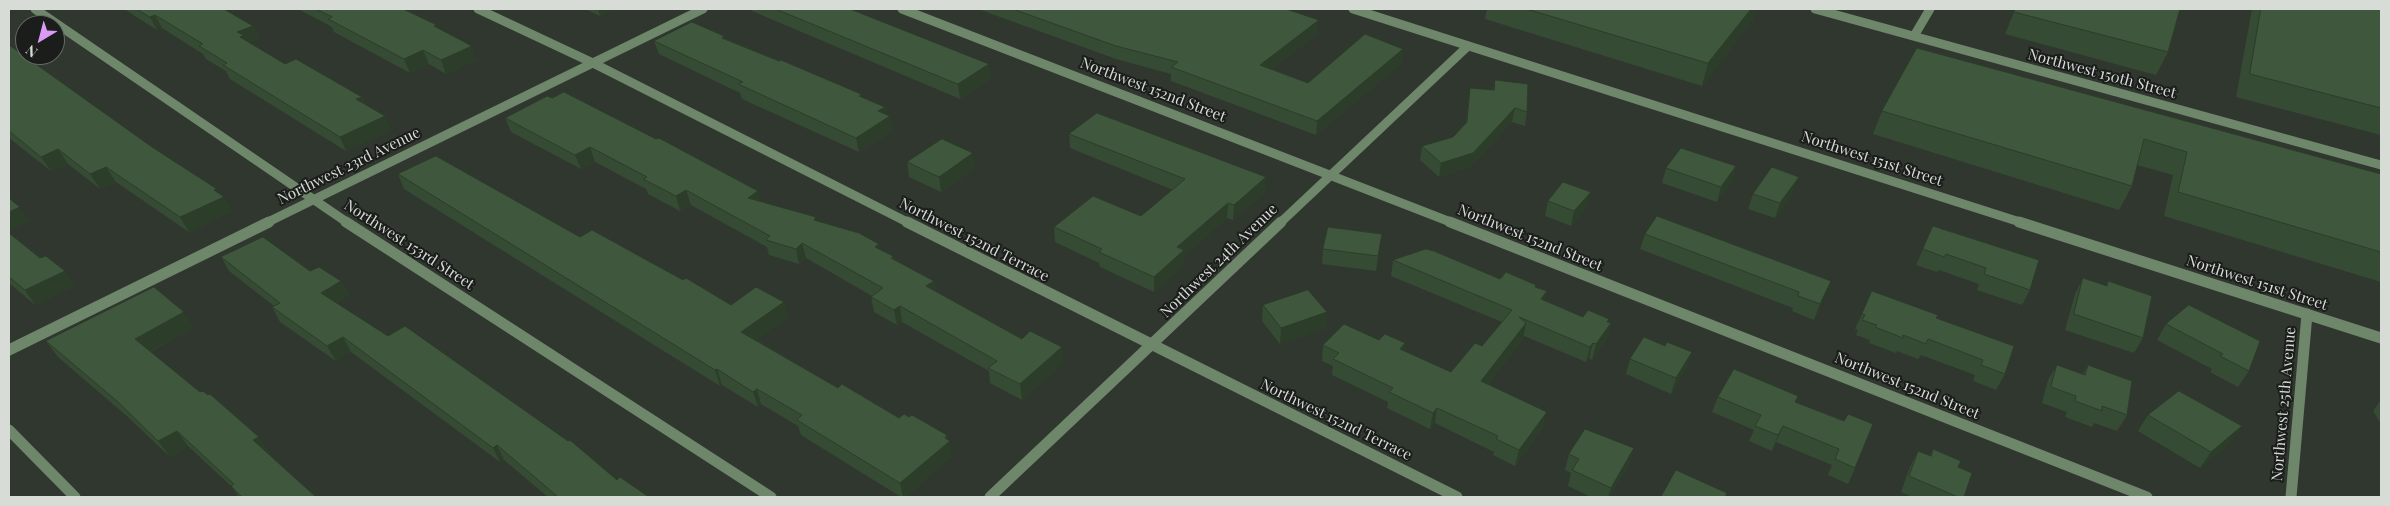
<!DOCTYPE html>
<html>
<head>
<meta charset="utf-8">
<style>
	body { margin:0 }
	#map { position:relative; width:2390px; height:506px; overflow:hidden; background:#30372f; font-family:"Playfair Display",serif }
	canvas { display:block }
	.frame { position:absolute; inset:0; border:10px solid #d7dcd7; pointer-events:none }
	.north { position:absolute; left:15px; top:15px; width:50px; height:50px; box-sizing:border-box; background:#1a1d1a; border:1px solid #666966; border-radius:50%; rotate:217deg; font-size:14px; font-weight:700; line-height:20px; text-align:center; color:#d7dcd7 }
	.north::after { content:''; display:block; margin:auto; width:18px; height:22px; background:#da9af6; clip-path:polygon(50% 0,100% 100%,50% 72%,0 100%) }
</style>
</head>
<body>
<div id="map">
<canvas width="2390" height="506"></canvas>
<div class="frame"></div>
<div class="north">N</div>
</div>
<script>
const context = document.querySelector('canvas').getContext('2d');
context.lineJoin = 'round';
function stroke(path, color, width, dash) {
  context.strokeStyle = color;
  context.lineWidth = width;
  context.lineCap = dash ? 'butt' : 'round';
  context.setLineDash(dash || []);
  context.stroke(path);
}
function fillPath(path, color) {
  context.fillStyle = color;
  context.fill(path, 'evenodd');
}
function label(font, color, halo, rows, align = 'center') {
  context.font = font + ' "Playfair Display",serif';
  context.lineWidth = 4;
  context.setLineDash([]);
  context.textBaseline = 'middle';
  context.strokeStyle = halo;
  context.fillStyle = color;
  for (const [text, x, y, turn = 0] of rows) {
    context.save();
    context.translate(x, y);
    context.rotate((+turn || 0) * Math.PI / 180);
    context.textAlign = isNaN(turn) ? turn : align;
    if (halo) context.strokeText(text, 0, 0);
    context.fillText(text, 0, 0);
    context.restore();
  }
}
const minorFar1 = new Path2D(`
	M35,9L348,223
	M478,9L593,63L909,223
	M902,9L1453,223
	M1815,9L2381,165
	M1914,36L1930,9
	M266,223L703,9
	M1280,223L1468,46`);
const minor = new Path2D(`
	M346,222L771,497
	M907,222L1457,497
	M1450,222L2147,497
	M9,350L269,222
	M9,430L75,497
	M990,497L1281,222
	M2291,497L2307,314`);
const tertiaryFar1 = new Path2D(`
	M1353,9L2023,223`);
const tertiary = new Path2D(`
	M2019,222L2381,338`);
const wall = new Path2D(`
	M124,9H224L253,26L260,39L249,43L285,64L362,97L366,105L391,130L346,151L230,79L226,71L206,59L203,54L162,28L157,30Z
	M298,9H403L438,28L477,60L446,74L429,64L410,73L334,32L332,27Z
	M585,9H615L600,16Z
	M751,9H850L991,79L960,99L752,11Z
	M978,9H1286L1318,33L1272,69L1308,83L1403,49L1402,63L1316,135L1171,81V74L1116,59Z
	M1487,9H1756L1752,21L1702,86L1485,19Z
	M2252,9H2381V135L2236,97Z
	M2014,12L2168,52L2156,75L2005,34Z
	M725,39L861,94V97L885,107L886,114L893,131L859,152L742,99L740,93L659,54L654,41Z
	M9,45L152,147L219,194L232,211L189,232L116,182L100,189L68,164L51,171L9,138Z
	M1917,48L2381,174V282L2164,216L2173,175L2137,165L2132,186L2119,210L1873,134L1882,111Z
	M1495,80L1527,112L1525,126L1512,122L1471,167L1439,177L1420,160L1422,146L1453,137L1466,123L1470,88L1493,90Z
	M505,118L817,221L893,256V259L934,281L936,292L1063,363L1022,400L990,383L989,371L902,322L897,325L874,312L871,297L872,296L806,258L799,264L769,255L767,247L691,205L680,211L648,194L646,189L595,162L581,169L511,132Z
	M1069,134L1265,192L1233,220L1227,218L1184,256V265L1154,292L1100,267L1099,263L1055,242L1054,227L1141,216L1173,190L1070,148Z
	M907,162L975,168L941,192L909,177Z
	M1736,166L1732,181L1717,202L1662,183L1666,168Z
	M398,174L580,237L683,280L731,305L784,302L788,317L756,340L838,388L899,418L909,417L947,435L952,456L906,497H901L801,435L798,426L761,404L758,407L722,385L720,386L404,189Z
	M1793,192L1775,218L1748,209L1753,194Z
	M1548,201L1587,207L1571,226L1545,216Z
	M1933,226L2030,290L2022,305L1977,290L1979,284L1939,270L1937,272L1916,265Z
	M9,233L40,258L75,286L35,305L9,283Z
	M1645,234L1831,281L1814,320L1792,311L1793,308L1640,249Z
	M1323,249H1380L1376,271L1322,264Z
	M221,257L310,271L341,281L349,295L336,303L617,480L649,497H548L504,460L500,462L351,352L336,361L280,322L272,307L274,306L229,271Z
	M1393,260L1536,285V287L1545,301L1583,317L1611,323L1607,339L1592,360L1589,358L1586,362L1524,336L1523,339L1488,384L1543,427L1515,466L1493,455L1494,452L1435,423L1430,429L1387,408L1388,402L1332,375L1333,366L1322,361L1323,345L1379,340L1405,343L1404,351L1451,372L1482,346L1502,322L1391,276Z
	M2083,278L2106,286L2108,281L2143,338L2134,353L2065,330L2075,294Z
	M1263,305L1326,328L1280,344L1262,321Z
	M2189,305L2249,371L2238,387L2210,372L2212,369L2157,340L2166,324Z
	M1862,314L1936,318L2005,374L1996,390L1973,381L1975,375L1921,355L1918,359L1897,351L1896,353L1869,343L1870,340L1856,335L1858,330L1855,329Z
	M194,327L150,352L270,452L268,454L316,497H239L232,487L188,446L170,457L129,418L58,357L46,341Z
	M1630,359L1687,367L1671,394L1626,374Z
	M2057,365L2083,374L2088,365L2127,415L2117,431L2094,423L2092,427L2065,417L2067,412L2042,403L2048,380Z
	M1798,396L1796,402L1844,421L1855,468L1848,484L1828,475L1832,465L1776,442L1772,451L1749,441L1754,430L1712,412L1718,397Z
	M2381,400V424L2373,411Z
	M2148,415L2231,442L2200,468L2138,431Z
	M1634,448L1629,464L1610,497H1591L1568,486L1571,473L1565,470L1569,454Z
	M1933,449L1958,467L1964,497H1912L1901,492L1910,467L1918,451L1930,456Z`);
const shadedWall = new Path2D(`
	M598,9H615L600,16Z
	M1751,9H1756L1752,21L1702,86L1708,63Z
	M155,15L162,28L157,30L150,17Z
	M1319,20L1318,33L1259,79L1260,65Z
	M253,26L260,39L248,44L246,50L237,32Z
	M472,46L477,60L446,74L441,60Z
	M1403,49L1402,63L1316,135L1317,121Z
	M423,50L429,64L410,73L404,59Z
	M989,64L991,79L960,99L958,84Z
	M362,97L368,111L356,99Z
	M885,107L887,118L890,116L893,131L859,152L856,138L878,111Z
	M1515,108L1512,122L1471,167L1439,177L1441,163Z
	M385,116L391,130L346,151L340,137Z
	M590,147L595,162L581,169L575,155Z
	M58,149L68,164L51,171L41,157Z
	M973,153L975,168L941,192L939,177Z
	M1736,166L1732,181L1717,202L1721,187Z
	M106,167L116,182L100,189L90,174Z
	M1266,177L1265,192L1233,220L1234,205Z
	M1799,177L1793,192L1775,218L1780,203Z
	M217,189L222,198L224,197L232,211L189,232L180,217Z
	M686,190L691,205L680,211L676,196Z
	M758,191L762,206L748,198Z
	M1591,192L1587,207L1571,226L1574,211Z
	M1228,203L1227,218L1184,256V265L1154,292V277L1177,247Z
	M20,207L30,221L9,231V212Z
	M1382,234L1380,249L1376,271L1378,256Z
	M802,243L806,258L799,264L796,249Z
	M879,244L882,259L875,247Z
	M65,271L75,286L35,305L25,290Z
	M341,281L349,295L329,307L321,293Z
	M934,281L937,296L926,286Z
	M1831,281L1825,296L1814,320L1820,304Z
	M1547,291L1543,307L1541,299Z
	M784,302L788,317L746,348L741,332Z
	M900,306L902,322L897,325L894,310Z
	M184,312L194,327L145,354L135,339Z
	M1327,312L1326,328L1280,344L1281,328Z
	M1609,319L1606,330L1611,323L1607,339L1592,360L1596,344Z
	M1526,323L1523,339L1478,397L1481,381Z
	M343,337L351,352L336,361L327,346Z
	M1405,343L1403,359L1400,349Z
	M1593,343L1589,358L1586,362L1590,347Z
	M1062,347L1063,363L1022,400L1020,384Z
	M1692,352L1687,367L1671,394L1676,378Z
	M717,369L722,385L720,386L715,370Z
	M757,389L761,404L758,407L753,392Z
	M1437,408L1435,423L1430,429L1433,413Z
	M1547,412L1543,427L1515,466L1519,450Z
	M1783,426L1776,442L1772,451L1778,435Z
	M2242,426L2231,442L2200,468L2211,452Z
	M177,431L188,446L170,457L158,441Z
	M947,435L948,442L950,441L952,456L906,497H903L900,483Z
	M259,437L270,452L263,456L253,440Z
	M497,445L504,460L500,462L493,448Z
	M1634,448L1629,464L1610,497H1608L1611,488Z`);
const building = new Path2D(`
	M137,9H224L253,26L237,32L244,35L240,37L285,64L296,59L362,97L356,99L385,116L340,137L223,65L227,63L199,46L203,44L155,15L150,17Z
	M316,9H403L437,25L434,26L472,46L441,60L423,50L404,59L328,19L332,17Z
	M776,9H850L989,64L958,84Z
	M1013,9H1286L1319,20L1260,65L1308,83L1365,34L1403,49L1317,121L1171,67L1178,62L1116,46Z
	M1527,9H1751L1708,63Z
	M2016,9H2180L2168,52L2014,12Z
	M2261,9H2381V108L2250,74Z
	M692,22L724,36L722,38L779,61L781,60L861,94L859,96L885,107L878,111L890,116L856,138L738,84L743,82L654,41Z
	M9,45L152,147L217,189L214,190L224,197L180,217L106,167L90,174L58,149L41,157L9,131Z
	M1917,48L2381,174V252L2178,192L2187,152L2144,139L2132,186L1882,111Z
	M1495,80L1528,84L1527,112L1515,108L1473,153L1441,163L1422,146L1453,137L1467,122L1470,88L1494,90Z
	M564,92L656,139L659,138L758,191L748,198L816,217L814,220L859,233L879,244L875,247L893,256L891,258L934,281L926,286L1022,339L1030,331L1062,347L1020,384L988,368L997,361L900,306L894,310L871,297L883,288L802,243L796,249L766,240L770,236L686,190L676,196L643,179L647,177L590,147L575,155L505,118L547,96L552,98Z
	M1097,113L1266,177L1234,205L1228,203L1177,247L1184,250L1154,277L1099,252L1102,249L1054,227L1093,196L1141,216L1185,179L1069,134Z
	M942,139L973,153L939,177L907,162Z
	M1681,148L1736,166L1721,187L1666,168Z
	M436,156L580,237L592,230L683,280L686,278L731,305L756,287L784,302L741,332L838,388L842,384L899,418L904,414L909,417L912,415L947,435L945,438L950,441L900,483L797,420L802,415L757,389L753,392L717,369L715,370L398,174Z
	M1772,167L1799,177L1780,203L1753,194Z
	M1563,182L1591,192L1574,211L1548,201Z
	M9,198L20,207L9,212Z
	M1657,216L1831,281L1820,304L1798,296L1799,292L1645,234Z
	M1933,226L2039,260L2030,290L1984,274L1986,268L1946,254L1944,257L1923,249Z
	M1328,227L1382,234L1378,256L1323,249Z
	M9,233L40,258L46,256L65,271L25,290L9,277Z
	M263,237L310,271L319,267L341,281L321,293L388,336L405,326L568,441L570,440L617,480L620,477L649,497H558L497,445L493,448L343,337L327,346L272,307L280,303L221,257Z
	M1426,249L1434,251L1500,279L1506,272L1536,285L1535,287L1547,291L1541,299L1583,317L1588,310L1609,319L1607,322L1611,323L1596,344L1593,343L1590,347L1519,317L1526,323L1481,381L1547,412L1519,450L1496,439L1498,436L1437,408L1433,413L1389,392L1393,388L1333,359L1339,353L1323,345L1344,324L1379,340L1385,334L1405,343L1400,349L1451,372L1475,343L1482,346L1512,310L1393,260Z
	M2083,278L2107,286L2108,281L2152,296L2143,338L2074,314Z
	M154,287L184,312L135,339L200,392L203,391L208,395L210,394L259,437L253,440L316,497H242L231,486L234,484L177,431L158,441L118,402L46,341Z
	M1308,290L1327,312L1281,328L1263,305Z
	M1872,291L1938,315L1936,318L2014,346L2005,374L1981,365L1983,360L1928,339L1926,344L1903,335V338L1875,327L1877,325L1862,320L1865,315L1862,314Z
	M2189,305L2260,341L2249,371L2220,356L2223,354L2166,324Z
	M1644,337L1665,346L1667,342L1692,352L1676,378L1630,359Z
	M2057,365L2085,375L2088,365L2132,381L2127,415L2102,406V411L2075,401L2076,396L2051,387Z
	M1734,369L1798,396L1795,402L1844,421L1848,414L1873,424L1855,468L1835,459L1839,449L1783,426L1778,435L1755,426L1761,415L1718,397Z
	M2179,391L2242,426L2211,452L2148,415Z
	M1585,429L1634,448L1611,488L1572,470L1579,459L1569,454Z
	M1933,449L1961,461L1958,467L1972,473L1964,497H1958L1909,476L1918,451L1931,456Z
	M1676,470L1727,493L1725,497H1661Z`);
const streetNames = [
	["Northwest 150th Street",2102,74,15],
	["Northwest 152nd Street",1153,90,21],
	["Northwest 151st Street",1872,159,18],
	["Northwest 23rd Avenue",349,166,-26],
	["Northwest 152nd Street",1530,238,22],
	["Northwest 152nd Terrace",974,240,27],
	["Northwest 153rd Street",409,245,33],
	["Northwest 24th Avenue",1219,261,-44],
	["Northwest 151st Street",2257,283,18],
	["Northwest 152nd Street",1907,386,22],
	["Northwest 25th Avenue",2284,404,-85],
	["Northwest 152nd Terrace",1336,420,26]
];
stroke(minorFar1, '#6e876b', 9);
stroke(minor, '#6e876b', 11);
stroke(tertiaryFar1, '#6e876b', 9);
stroke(tertiary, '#6e876b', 11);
fillPath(wall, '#364b34');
fillPath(shadedWall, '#2c3d2a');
fillPath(building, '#3f573c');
stroke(building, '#2c3d2a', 1);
label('15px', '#d7dcd7', '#1a1d1a', streetNames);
</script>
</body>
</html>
